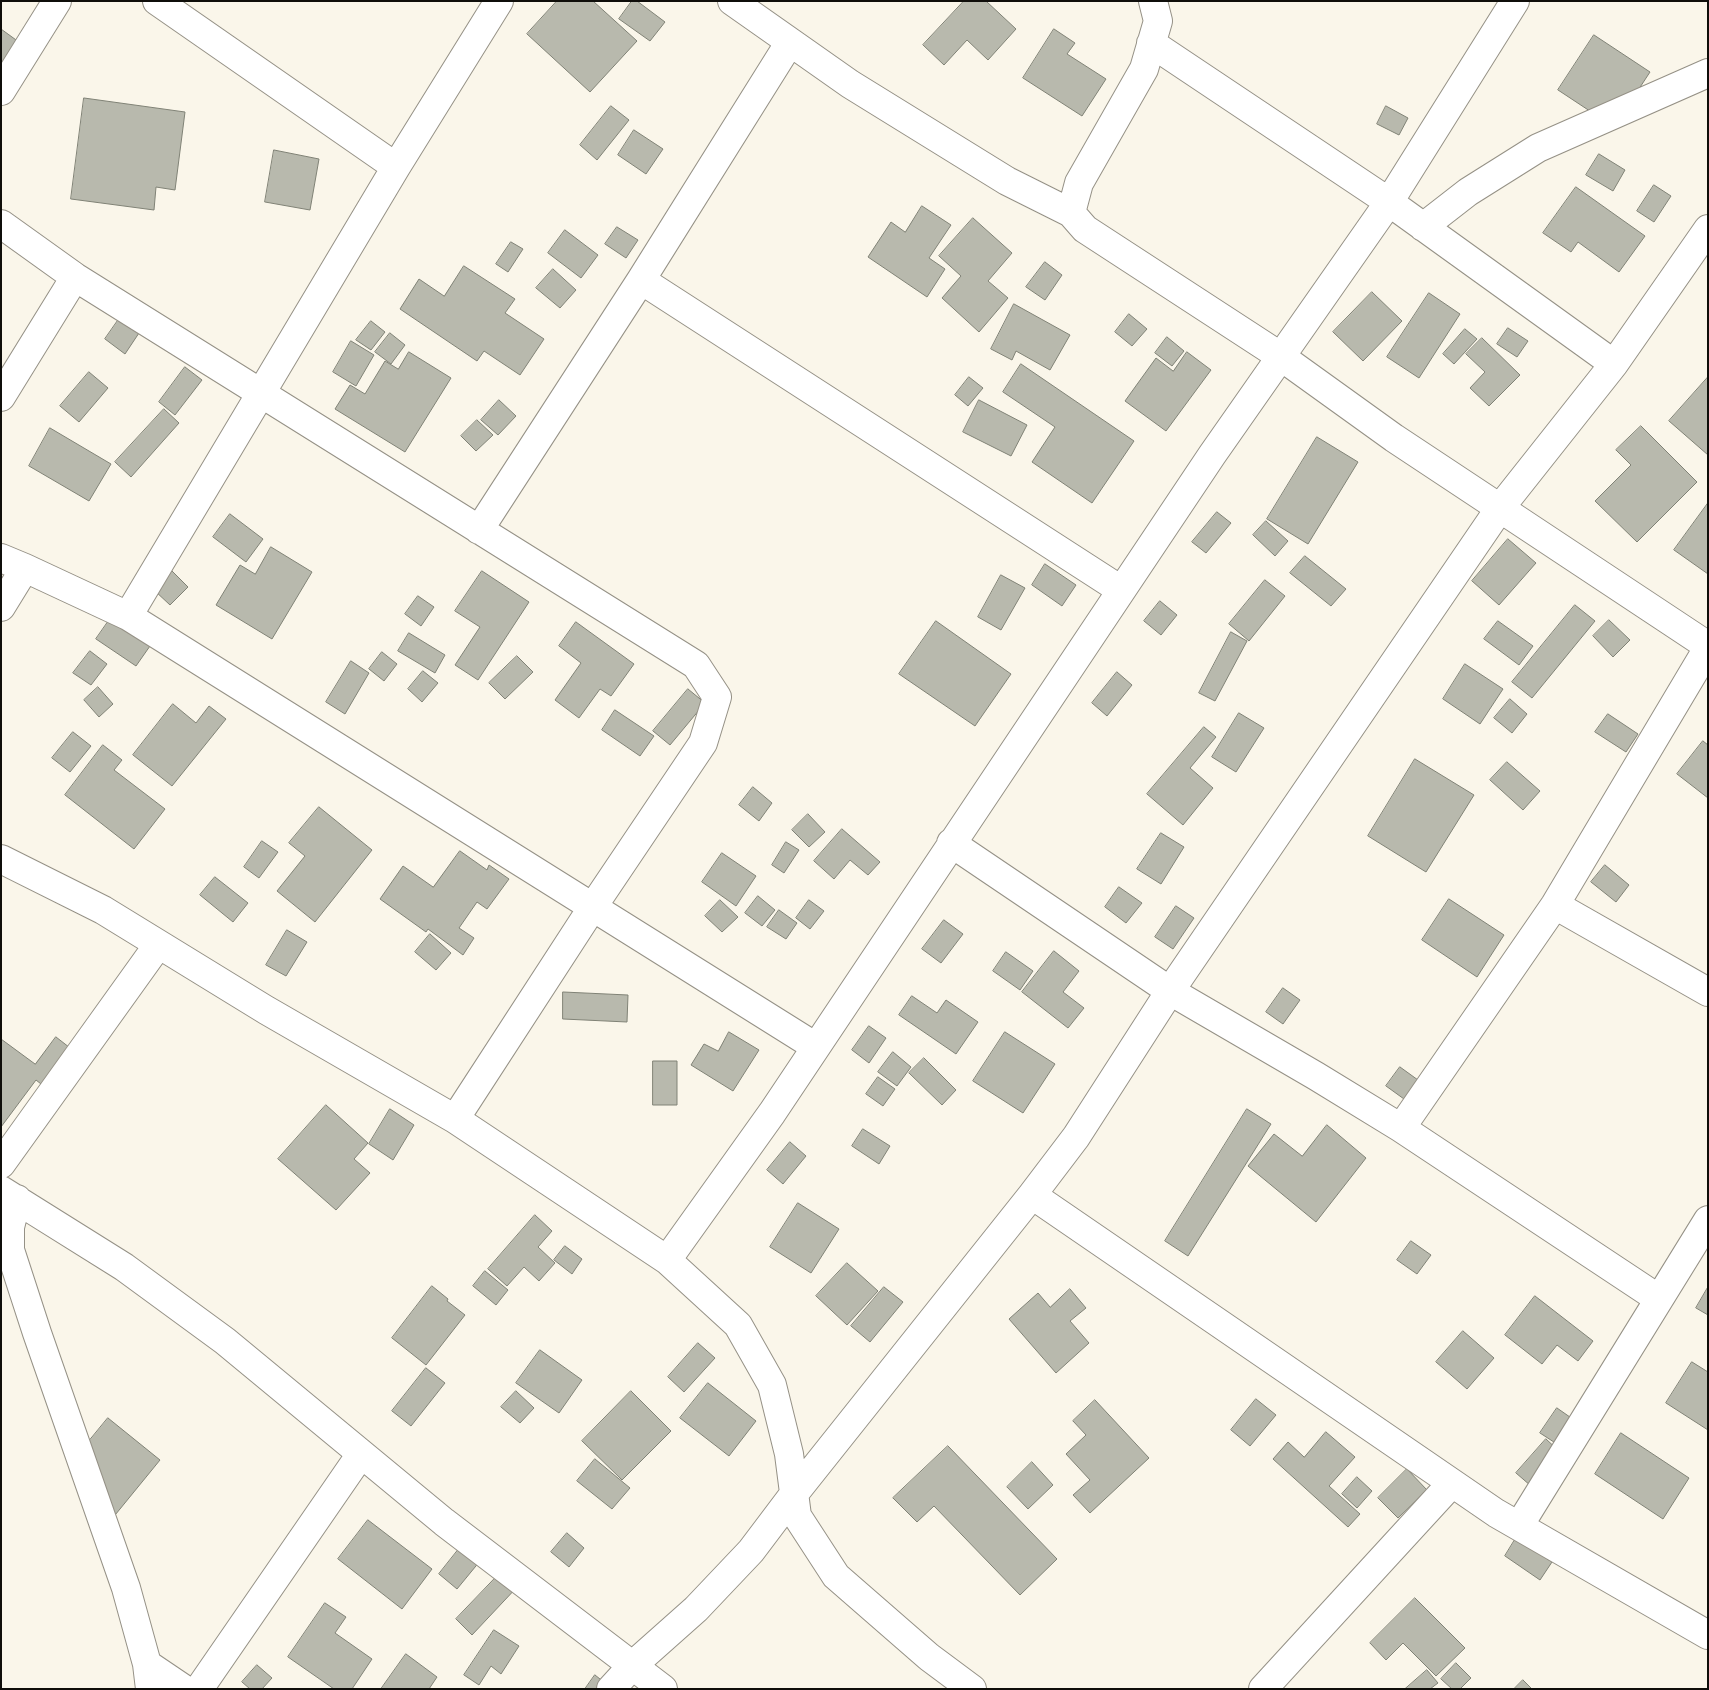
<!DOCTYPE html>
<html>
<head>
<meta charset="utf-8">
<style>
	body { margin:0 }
	#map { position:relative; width:1709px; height:1690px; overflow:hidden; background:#faf6ea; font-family:Raleway,sans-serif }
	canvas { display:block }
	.frame { position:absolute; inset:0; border:2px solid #0f0e0a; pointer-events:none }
</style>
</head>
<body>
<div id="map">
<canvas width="1709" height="1690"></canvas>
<div class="frame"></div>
</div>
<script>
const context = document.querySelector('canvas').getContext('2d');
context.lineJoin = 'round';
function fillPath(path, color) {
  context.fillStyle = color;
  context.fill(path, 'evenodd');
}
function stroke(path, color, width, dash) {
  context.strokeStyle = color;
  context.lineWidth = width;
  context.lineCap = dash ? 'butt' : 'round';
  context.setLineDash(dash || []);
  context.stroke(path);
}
const building = new Path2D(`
	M557,1H593L637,41L590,92L527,34Z
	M632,1H637L665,22L650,41L619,19Z
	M964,1H986L1016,29L988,60L967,40L944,65L923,45Z
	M1,29L23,45L1,74Z
	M1054,29L1075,43L1067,54L1106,79L1082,116L1023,78Z
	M1594,35L1650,72L1614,127L1558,90Z
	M84,98L185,112L175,190L156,187L154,210L71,199Z
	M611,106L629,120L597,160L580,145Z
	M1386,106L1408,118L1399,135L1377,124Z
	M634,130L663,149L646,174L618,155Z
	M274,150L319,159L310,210L265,202Z
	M1599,154L1625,170L1613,191L1586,175Z
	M1654,185L1671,196L1654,222L1637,211Z
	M1576,187L1645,236L1619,272L1578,242L1571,252L1543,233Z
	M922,206L951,225L929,258L945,269L927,297L868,257L891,222L905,232Z
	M973,218L1012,253L988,281L1008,298L979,332L942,298L961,276L939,256Z
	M617,227L638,240L626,258L605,244Z
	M565,230L598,255L581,278L548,253Z
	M511,242L523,249L508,272L496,264Z
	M1045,262L1062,275L1045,300L1026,287Z
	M464,266L515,299L505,313L544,339L520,375L484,351L477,361L400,309L419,279L444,296Z
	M553,269L576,290L560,308L536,288Z
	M1372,292L1402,321L1363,361L1333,332Z
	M1429,293L1460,314L1419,378L1387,357Z
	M1014,304L1070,335L1050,370L1016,351L1012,360L991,349Z
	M1129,314L1147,329L1132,346L1115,332Z
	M119,319L139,333L125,354L105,339Z
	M371,321L385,332L371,350L356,340Z
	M1508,328L1528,341L1517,357L1497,344Z
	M1465,329L1477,339L1454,364L1443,354Z
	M390,333L405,345L391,364L375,352Z
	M1167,337L1184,351L1172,366L1155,353Z
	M1482,338L1520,375L1489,406L1470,388L1485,372L1466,354Z
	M351,341L374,355L356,386L333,372Z
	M409,352L451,378L405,452L335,409L350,385L365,394L385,361L398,369Z
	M1187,352L1211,370L1166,431L1125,401L1156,358L1173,371Z
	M1021,364L1134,441L1092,503L1032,462L1055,427L1003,392Z
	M185,367L202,380L175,415L159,402Z
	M89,372L108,388L79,422L60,406Z
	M969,377L983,388L968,406L955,395Z
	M1708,377V455L1669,421Z
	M499,400L516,416L498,435L481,420Z
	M979,400L1027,425L1011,456L963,432Z
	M164,409L179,423L131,477L115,462Z
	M477,420L493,435L476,451L461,436Z
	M1641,426L1697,482L1637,542L1595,501L1631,465L1616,450Z
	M50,428L111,464L89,501L29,466Z
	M1317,437L1358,462L1308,544L1267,519Z
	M1708,503V574L1674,550Z
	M1217,512L1231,523L1206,553L1192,542Z
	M230,514L263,539L246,562L213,537Z
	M1266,521L1288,541L1275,556L1253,535Z
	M1508,539L1536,563L1499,605L1472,581Z
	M271,547L312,572L272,639L216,605L240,565L255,574Z
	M1305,556L1346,589L1331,606L1290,573Z
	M1045,564L1076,585L1062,606L1032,585Z
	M172,571L188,587L170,605L154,590Z
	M482,571L529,602L478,680L455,665L480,627L455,611Z
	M1001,575L1025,588L1001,630L978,617Z
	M1265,580L1285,596L1249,641L1229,624Z
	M418,596L434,607L421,626L405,614Z
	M1160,601L1177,615L1161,635L1144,621Z
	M1575,605L1595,621L1532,698L1512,682Z
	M110,619L150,646L136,666L96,639Z
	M1609,620L1630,640L1613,657L1593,636Z
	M936,621L1011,674L975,726L899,674Z
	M1498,621L1533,646L1519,665L1484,639Z
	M576,622L634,664L611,696L600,689L579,718L555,700L581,663L559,646Z
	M1231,632L1247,641L1215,701L1199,693Z
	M409,633L445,655L435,673L398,651Z
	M90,651L107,664L91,685L73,673Z
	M382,652L397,664L384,681L369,669Z
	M517,656L533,672L505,699L489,683Z
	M351,661L369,673L345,714L326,702Z
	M1465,664L1503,689L1480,724L1443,699Z
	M423,671L438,683L422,702L408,689Z
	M1117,672L1132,685L1107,716L1092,703Z
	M98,687L113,704L99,717L84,700Z
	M688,689L705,703L670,745L653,731Z
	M1510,699L1527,714L1512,733L1494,718Z
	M173,704L196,723L209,706L226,719L172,786L133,755Z
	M615,710L654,736L640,756L602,730Z
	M1239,713L1264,728L1236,772L1212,757Z
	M1608,714L1638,734L1626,752L1595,732Z
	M1204,727L1216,737L1190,768L1213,788L1183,825L1147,794Z
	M73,732L91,746L70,772L52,758Z
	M1703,741L1708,745V798L1677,774Z
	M103,745L122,760L114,770L165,809L134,849L65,795Z
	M1415,759L1474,795L1426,872L1368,836Z
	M1507,762L1540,791L1523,810L1490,780Z
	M753,787L772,803L759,821L739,805Z
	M319,807L372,850L315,922L277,891L305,856L289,843Z
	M808,814L825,832L809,847L792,830Z
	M842,829L880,862L868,875L850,860L834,879L814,861Z
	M1161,833L1184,847L1161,884L1137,869Z
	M262,841L278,852L259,878L244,867Z
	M786,842L799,850L784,873L772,865Z
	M460,851L487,870L489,865L509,879L487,909L477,902L459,928L474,938L463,955L428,929L426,932L380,899L403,866L433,887Z
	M722,853L756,876L736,906L702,882Z
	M1605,865L1629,885L1616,902L1591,882Z
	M215,877L248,903L233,922L200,895Z
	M1119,887L1142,903L1126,923L1105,907Z
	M758,896L775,910L762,926L745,913Z
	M1449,899L1504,935L1477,977L1422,940Z
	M720,900L738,917L722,932L705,916Z
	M809,900L824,911L810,929L796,918Z
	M1176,906L1194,918L1173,949L1155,937Z
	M779,910L797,923L786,939L767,927Z
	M944,920L963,934L941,963L922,949Z
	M287,930L307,942L286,976L266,965Z
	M430,934L451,953L436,970L415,952Z
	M1054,951L1079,971L1063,992L1084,1008L1068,1028L1022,992Z
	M1006,952L1033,971L1020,990L993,971Z
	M1283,988L1300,1000L1283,1024L1266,1012Z
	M563,992L628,995L627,1022L563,1019Z
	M912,996L937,1013L946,1000L978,1022L956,1054L899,1015Z
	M869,1026L886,1038L869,1063L852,1050Z
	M729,1032L759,1050L733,1091L691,1065L704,1044L718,1051Z
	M1005,1032L1055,1064L1023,1113L973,1081Z
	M56,1037L74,1051L46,1088L36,1080L1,1127V1039L35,1064Z
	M893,1052L911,1067L897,1086L878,1072Z
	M924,1058L956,1090L942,1105L909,1073Z
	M653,1061H677V1105H653Z
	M1400,1067L1418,1080L1404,1099L1386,1086Z
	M878,1077L895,1089L883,1106L866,1094Z
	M326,1105L368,1143L354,1159L370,1173L336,1210L278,1159Z
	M390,1109L414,1125L393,1160L369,1144Z
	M1247,1109L1271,1124L1188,1256L1165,1241Z
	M1327,1125L1366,1158L1316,1222L1248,1166L1274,1134L1302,1156Z
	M863,1129L890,1146L879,1164L852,1146Z
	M790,1142L806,1156L783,1184L767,1170Z
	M798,1203L839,1229L811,1273L770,1247Z
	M535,1215L552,1231L538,1247L555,1263L539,1281L524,1267L507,1286L488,1269Z
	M1411,1241L1431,1255L1417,1274L1397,1260Z
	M565,1246L582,1259L572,1274L554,1260Z
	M847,1263L878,1291L847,1325L816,1296Z
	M485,1271L508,1290L496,1305L473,1286Z
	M432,1286L448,1299L447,1301L465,1315L426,1365L392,1338Z
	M884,1287L903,1302L870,1342L851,1326Z
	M1708,1287V1315L1696,1308Z
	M1070,1289L1086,1308L1070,1321L1089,1343L1056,1373L1009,1319L1038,1293L1050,1307Z
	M1535,1296L1593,1341L1578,1361L1557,1345L1542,1364L1505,1335Z
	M1463,1331L1494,1358L1467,1389L1436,1362Z
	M698,1343L715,1358L684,1392L668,1377Z
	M540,1350L582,1380L559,1413L516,1383Z
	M1692,1362L1708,1372V1430L1666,1403Z
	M426,1368L445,1383L411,1426L392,1411Z
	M708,1383L756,1421L729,1456L680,1418Z
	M516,1391L534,1408L520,1423L501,1407Z
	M631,1391L671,1431L622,1480L582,1441Z
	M1256,1399L1276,1415L1250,1446L1231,1430Z
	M1095,1400L1149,1458L1090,1513L1073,1495L1090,1480L1066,1454L1086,1435L1073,1421Z
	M1557,1408L1577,1422L1560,1446L1540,1433Z
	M108,1418L160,1460L111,1520L96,1508L108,1493L72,1462Z
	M1326,1432L1355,1457L1329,1486L1360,1514L1348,1527L1273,1459L1288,1442L1304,1457Z
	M1621,1433L1689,1478L1663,1519L1595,1474Z
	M1546,1439L1560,1452L1531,1486L1516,1473Z
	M948,1446L1057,1559L1020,1595L934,1506L917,1522L893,1498Z
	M595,1459L630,1488L612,1509L577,1481Z
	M1032,1462L1053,1485L1028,1509L1007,1487Z
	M1407,1469L1427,1490L1398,1518L1378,1498Z
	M1357,1477L1372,1491L1357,1508L1342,1494Z
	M368,1520L432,1569L402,1609L338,1559Z
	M567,1533L584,1548L569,1567L551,1552Z
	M1516,1538L1552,1562L1540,1580L1505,1556Z
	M466,1540L485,1555L457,1589L439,1574Z
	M503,1570L519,1585L472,1635L456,1619Z
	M1415,1598L1465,1648L1436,1676L1403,1643L1386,1660L1370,1643Z
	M325,1603L346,1617L335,1633L372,1659L352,1689H334L288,1657Z
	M494,1630L519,1646L501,1674L491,1666L479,1685L464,1675Z
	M406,1654L437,1677L429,1689H381Z
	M1456,1663L1471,1678L1460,1689H1452L1441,1679Z
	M257,1665L272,1678L262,1689H250L242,1682Z
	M1427,1670L1438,1683L1430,1689H1405Z
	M595,1675L610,1687L608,1689H585Z
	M1523,1680L1532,1689H1514Z`);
const street = new Path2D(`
	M157,1L396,167
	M732,1L850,84L1007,181L1071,213
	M1153,1L1158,21L1144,69L1079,183L1071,213L1085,229L1280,356L1394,438L1708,646
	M1151,43L1389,202L1614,364
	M1,91L57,1
	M1,224L75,277L696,665L717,697L703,743L592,908L455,1119
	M1423,227L1468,192L1538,148L1708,73
	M641,280L1121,590
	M1,397L75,277
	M479,530L641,280L790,42
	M1,558L25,568L128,616L816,1047
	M1,607L25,568
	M128,616L396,167L499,1
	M951,843L1170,991L1316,1076L1401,1128L1659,1299
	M1,859L103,910L266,1010L455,1119L667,1260L738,1325L772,1385L789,1454L797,1516L836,1576L929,1657L972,1689
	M1555,905L1708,992
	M1401,1128L1555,905L1708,648
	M1,1164L158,945
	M1,1190L124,1267L225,1341L444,1522L663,1689
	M1032,1195L1496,1513L1708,1635
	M17,1199L10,1227V1250L37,1333L126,1588L147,1664L150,1689
	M667,1260L772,1113L1212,455L1389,202L1515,1
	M1519,1526L1708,1220
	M147,1664L184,1689
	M199,1689L361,1454
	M611,1689L633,1665L696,1609L751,1551L794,1494L1032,1195L1076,1137L1170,991L1500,508L1614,364L1708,229
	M1263,1689L1452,1483`);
fillPath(building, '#b8b9ad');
stroke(building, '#808276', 1);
stroke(street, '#959186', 30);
stroke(street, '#fff', 28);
</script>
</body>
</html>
